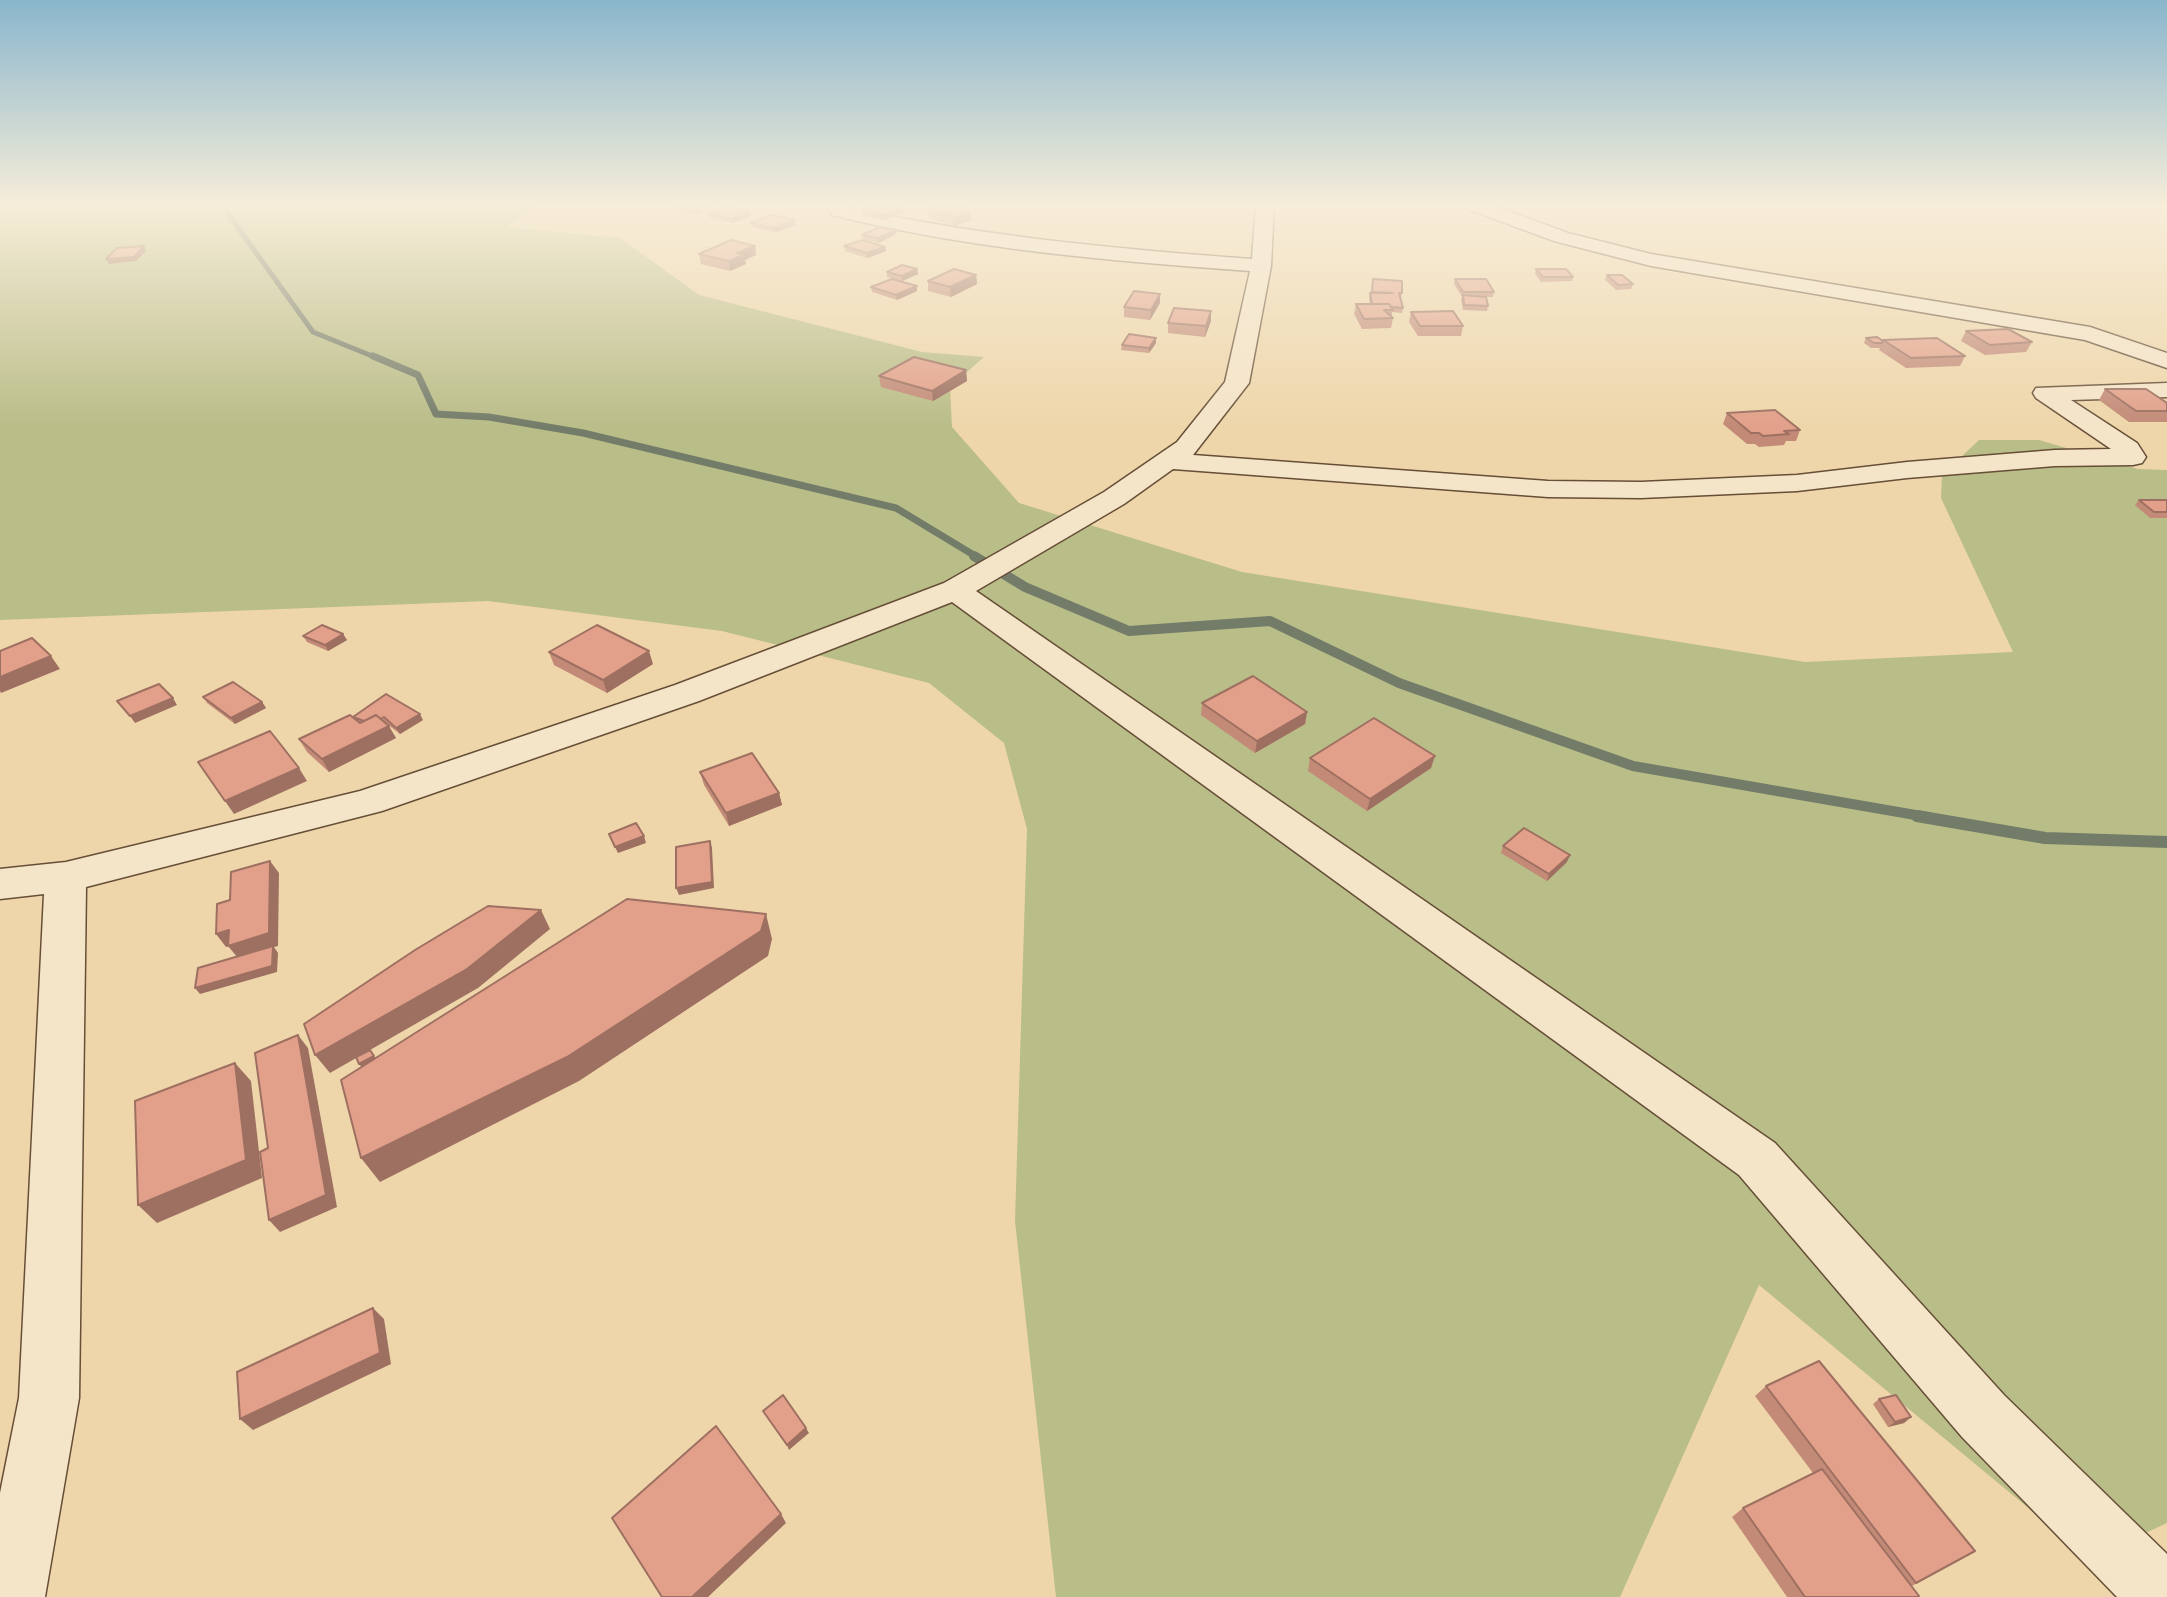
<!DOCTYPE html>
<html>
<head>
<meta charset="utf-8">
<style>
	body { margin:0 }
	canvas { display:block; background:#eed6aa }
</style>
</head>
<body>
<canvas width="2167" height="1597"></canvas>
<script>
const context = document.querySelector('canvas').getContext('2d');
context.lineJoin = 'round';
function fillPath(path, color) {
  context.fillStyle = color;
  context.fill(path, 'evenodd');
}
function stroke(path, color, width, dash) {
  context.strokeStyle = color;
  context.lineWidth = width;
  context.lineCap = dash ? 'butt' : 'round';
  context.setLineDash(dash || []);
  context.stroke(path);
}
const green = new Path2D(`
	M0,204H541L505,227L620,238L699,295L922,352L984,357L950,387L952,427L1019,503L1242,572L1805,662L2013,652L1941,498L1942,475L1979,440H2039L2138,469L2167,470V1523L2090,1559L1759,1285L1620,1597H1056L1015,1221L1027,829L1004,743L929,683L722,631L488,601L0,620Z`);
const streamFar3 = new Path2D(`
	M221,204L313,332L377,358`);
const streamFar2 = new Path2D(`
	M373,356L418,375L436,414L489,417L583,433L896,508L977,557`);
const streamFar1 = new Path2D(`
	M974,556L1025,587L1129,631L1270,621L1399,683L1633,766L1927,817`);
const stream = new Path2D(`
	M1917,816L2045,838L2167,842`);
const minor = new Path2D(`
	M830,204H848L846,207C980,236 1115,249 1252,259L1256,204H1274L1271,266L1249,383L1193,455L1548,481L1641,482L1797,475L1907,462L2055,450L2111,449L2036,398L2033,393L2036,388L2167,383V397L2071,400L2137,443L2146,457L2142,463L2133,465L2055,466L1907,478L1797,491L1641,498L1548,497L1173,469L1124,504L976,591L1775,1143L2004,1395L2167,1554V1597H2117L1962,1437L1739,1175L952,602L699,701L382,811L86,887L79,1398L45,1597H0V1493L19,1398L44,894L0,899V869L66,862L360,791L675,685L944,583L1104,492L1177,442L1225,382L1250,271C1110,261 968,249 832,215L827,208Z
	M1462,204H1489L1568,233L1651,254L2090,327L2167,353V368L2085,340L1651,266L1554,241L1465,208Z`);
const wall = new Path2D(`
	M671,205H708L709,209L694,215L672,210Z
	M904,207L905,212L884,220L862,215L861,210Z
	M967,207V210L970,212L971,220L954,226L929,218L928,210Z
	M709,214L751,216L732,223L710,218Z
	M751,223L795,225L776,232L752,227Z
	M896,230V234L879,243L863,239L862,235Z
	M755,246L756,255L745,260L746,264L730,271L701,264L699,254Z
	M844,246L885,247L886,251L867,258L845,251Z
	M917,269L918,274L902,281L887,277V272Z
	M1536,269L1573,277L1572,281L1541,282L1535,274Z
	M976,275L977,284L951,297L928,291V281Z
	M1607,275L1633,284L1631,289L1616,290L1605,280Z
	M1373,279L1402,293L1401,298L1403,308L1402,313L1392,312V317L1393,318L1391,328L1362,329L1354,314L1356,304H1370L1369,298L1370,293H1372Z
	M1455,279L1494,292L1493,297H1486L1488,306L1487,311L1463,310L1461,300L1462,297L1454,284Z
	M871,287L917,291L897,300L872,292Z
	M1160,294V303L1150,320L1124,317V307Z
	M1411,312L1463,326L1461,336H1418L1409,322Z
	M1211,321L1205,337L1168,333V323Z
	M1966,331L2032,342L2026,352L1985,355L1961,341Z
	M1156,338V343L1149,353L1121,350L1122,345Z
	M1866,338L1883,341V340L1965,356L1960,366L1906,368L1879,350L1880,348H1871L1864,343Z
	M966,370L967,381L933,401L881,387L879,376Z
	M2105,389L2167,403V422H2129L2099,400Z
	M1727,413L1800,430L1796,441H1786L1784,445L1759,447L1755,444H1747L1723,424Z
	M2139,500H2167V518H2150L2135,505Z
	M343,634L347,640L328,651L307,642L303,636Z
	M549,652L653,664L607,693L554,665Z
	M203,697L262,702L266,708L235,724L207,703Z
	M1202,703L1307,712L1305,724L1255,753L1201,715Z
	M353,717L423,720L400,734L387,724L396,738L329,772L307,752L299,739Z
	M1310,758L1431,768L1367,811L1308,771Z
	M700,772L779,793L782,805L729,826L704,785Z
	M1503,846L1567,862L1547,881L1501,853Z
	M1766,1386L1975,1551L1912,1586L1917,1597H1787L1732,1517L1743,1508L1813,1473L1755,1396Z
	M1879,1399L1911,1417L1904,1423L1888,1427L1873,1404Z`);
const shadedWall = new Path2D(`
	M961,204H972L967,207V213L970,212L971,220L954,226L953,217Z
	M708,205L709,209L694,215L693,210Z
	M904,207L905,212L884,220V216Z
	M750,211L751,216L732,223V219Z
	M795,220V225L776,232L775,228Z
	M896,230V234L879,243L878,238Z
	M144,246L146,251L136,261L109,264L106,259Z
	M755,246L756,255L745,260L746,264L730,271L729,261L737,253Z
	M885,247L886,251L867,258V253Z
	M917,269L918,274L902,281V276Z
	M976,275L977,284L951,297L950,287Z
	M917,286V291L897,300L896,295Z
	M1160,294V303L1150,320L1151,310Z
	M1211,311V321L1205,337L1206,326Z
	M1156,338V343L1149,353V348Z
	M966,370L967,381L933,401L932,391Z
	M343,634L347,640L328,651L325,645Z
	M649,651L653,664L607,693L603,680Z
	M51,656L60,669L1,693L0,691V677Z
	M173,698L177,705L135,723L130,716Z
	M262,702L266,708L235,724L231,718Z
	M1307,712L1305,724L1255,753L1257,741Z
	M420,714L423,720L400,734L396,728Z
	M389,726L396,738L329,772L322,759Z
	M1435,756L1431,768L1367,811L1370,799Z
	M299,768L307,781L234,814L225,801Z
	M779,793L782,805L729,826L726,813Z
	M644,836L646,843L618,853L615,847Z
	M710,841L712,848L714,888L679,895L676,888Z
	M1570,855L1567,862L1547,881L1549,874Z
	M270,861L279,873L278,946L274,947L278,953L277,972L200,994L195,988L238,958L228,946L226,947L216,934Z
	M541,910L550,929L478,988L330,1073L315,1055Z
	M766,914L772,939L768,956L579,1081L380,1182L361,1158Z
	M298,1035L308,1048L337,1207L280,1232L269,1220Z
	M370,1050L378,1062L364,1070L359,1064Z
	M235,1063L251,1081L262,1178L157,1223L138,1205Z
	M373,1308L384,1319L391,1364L253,1430L240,1419Z
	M1911,1417L1904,1423L1888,1427L1895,1422Z
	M806,1428L809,1433L789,1450L787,1445Z
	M781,1514L786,1523L708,1597H692Z`);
const building = new Path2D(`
	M674,204H706L708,205L693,210L671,205Z
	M876,204H892L904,207L884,216L861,210Z
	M944,204H960L967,206L960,208L970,212L953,217L928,210Z
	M728,207L750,211L732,219L709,214Z
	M771,215L795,220L775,228L751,223Z
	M880,227L896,230L878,238L862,235Z
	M731,240L755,246L737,253L744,255L729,261L699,254Z
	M863,240L885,247L867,253L844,246Z
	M144,246L134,257L106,259L117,248Z
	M902,265L917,269L902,276L887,272Z
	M954,269L976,275L950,287L928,281Z
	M1536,269H1566L1573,277H1543Z
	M1607,275H1622L1633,284L1618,285Z
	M892,279L917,286L896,295L871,287Z
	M1373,279L1402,281V293H1399L1403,308L1391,307L1389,304H1372L1370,293H1393L1372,292Z
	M1455,279H1486L1494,292H1463Z
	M1134,291L1160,294L1151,310L1124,307Z
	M1463,295L1486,297L1488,306L1464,305Z
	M1356,304H1389L1393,310H1384L1393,318L1364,319Z
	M1174,308L1211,311L1206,326L1168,323Z
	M1453,311L1463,326H1420L1411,312Z
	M2008,329L2032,342L1990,345L1966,331Z
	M1129,334L1156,338L1149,348L1122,345Z
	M1877,337L1883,341L1882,343H1874L1866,338Z
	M1937,338L1965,356L1911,358L1883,340Z
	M914,357L966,370L932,391L879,376Z
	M2105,389H2146L2167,403V411H2136Z
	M1775,410L1800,430L1784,431L1789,434L1763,436L1759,433H1751L1727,413Z
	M2139,500H2167V512H2154Z
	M322,625L343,634L325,645L303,636Z
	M597,625L649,651L603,680L549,652Z
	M32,638L51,656L0,677V651Z
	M1253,676L1307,712L1257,741L1202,703Z
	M233,682L262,702L231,718L203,697Z
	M159,684L173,698L130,716L117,701Z
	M386,694L420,714L396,728L384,717L381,719L376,715L364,721L353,717Z
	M350,715L360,723L376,715L389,726L322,759L299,739Z
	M1374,718L1435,756L1370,799L1310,758Z
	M270,731L299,768L225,801L198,762Z
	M752,753L779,793L726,813L700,772Z
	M636,823L644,836L615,847L609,834Z
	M1524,828L1570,855L1549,874L1503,846Z
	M710,841L712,882L676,888V847Z
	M270,861L269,933L228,946L229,930L216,934L217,904L230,900L231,872Z
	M627,899L766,914L761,931L567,1057L361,1158L341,1080Z
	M488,906L541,910L467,969L315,1055L304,1024L415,950Z
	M273,946L272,966L195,988L198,968Z
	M298,1035L326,1195L269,1220L260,1152L268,1148L255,1053Z
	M370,1050L374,1056L359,1064L356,1057Z
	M235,1063L246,1160L138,1205L135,1101Z
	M373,1308L380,1353L240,1419L237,1372Z
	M1819,1361L1975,1551L1916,1583L1766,1386Z
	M783,1395L806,1428L787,1445L763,1411Z
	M1896,1395L1911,1417L1895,1422L1879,1399Z
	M716,1426L781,1514L692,1597H662L612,1518Z
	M1822,1469L1919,1596L1917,1597H1805L1743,1508Z`);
fillPath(green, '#b9bd88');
stroke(streamFar3, '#737c69', 5);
stroke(streamFar2, '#737c69', 7);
stroke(streamFar1, '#737c69', 10);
stroke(stream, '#737c69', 12);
stroke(minor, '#664e37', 3);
fillPath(minor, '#f4e4c8');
fillPath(wall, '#c28a77');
fillPath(shadedWall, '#9e7061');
fillPath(building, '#e2a08a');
stroke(building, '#9e7061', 2);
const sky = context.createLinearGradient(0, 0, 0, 428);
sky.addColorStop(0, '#89b6cc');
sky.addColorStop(0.48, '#f7edd9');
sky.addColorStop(1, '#f7edd900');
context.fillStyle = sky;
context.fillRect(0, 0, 2167, 428);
</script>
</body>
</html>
